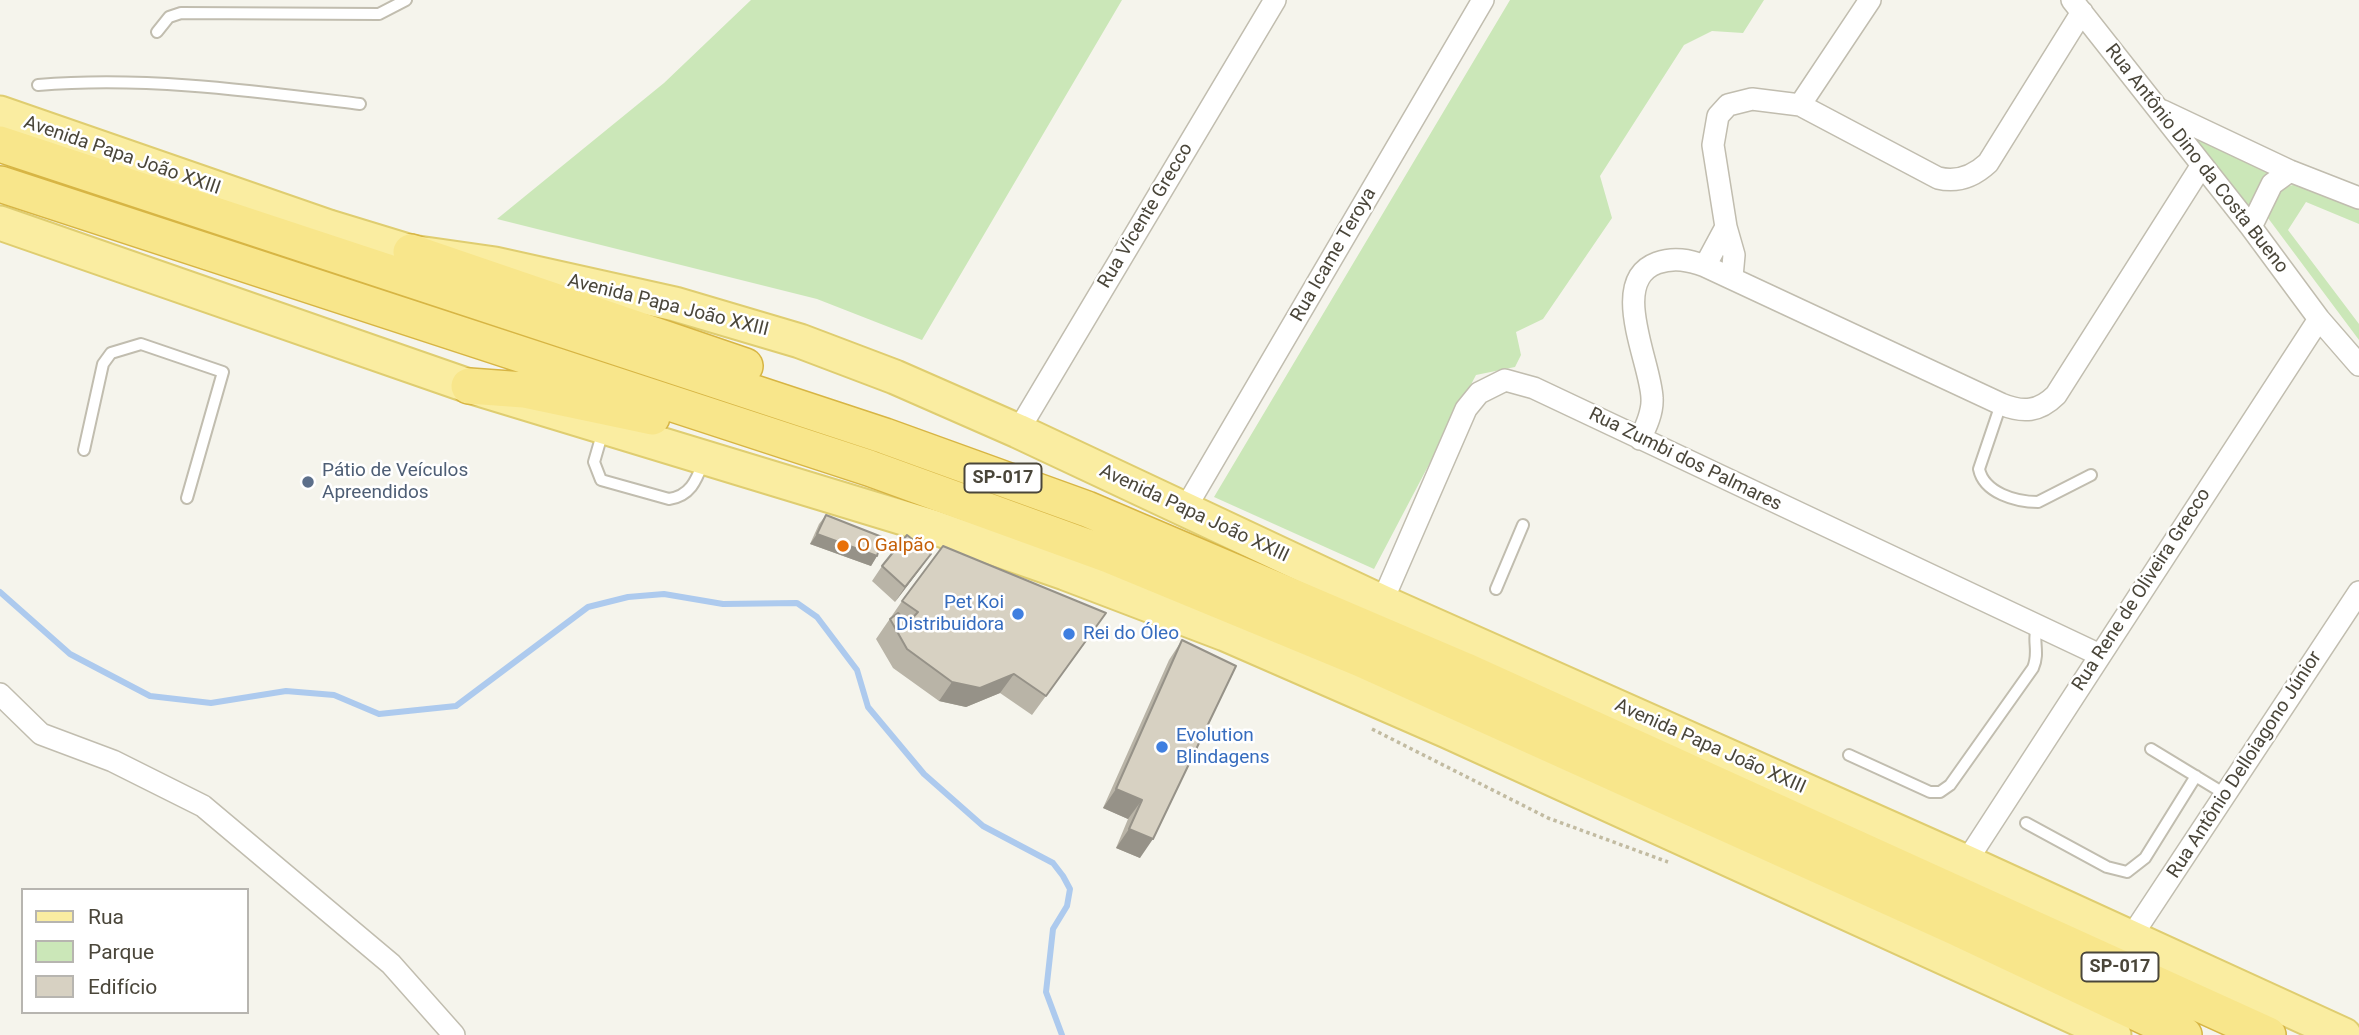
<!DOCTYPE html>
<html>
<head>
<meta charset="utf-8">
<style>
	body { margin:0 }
	#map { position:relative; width:2359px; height:1035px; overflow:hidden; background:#f5f4ec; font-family:Roboto,sans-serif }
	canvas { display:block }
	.legend { position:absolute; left:21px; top:888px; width:228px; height:126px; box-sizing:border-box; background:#fff; border:2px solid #b7b5b0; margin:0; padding:9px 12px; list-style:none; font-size:21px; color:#4a463a }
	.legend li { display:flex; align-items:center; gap:14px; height:35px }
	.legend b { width:35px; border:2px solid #b7b5b0 }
</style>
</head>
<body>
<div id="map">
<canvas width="2359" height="1035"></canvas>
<ul class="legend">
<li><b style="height:9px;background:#faeda1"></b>Rua</li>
<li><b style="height:19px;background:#cbe7b8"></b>Parque</li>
<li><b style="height:19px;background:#d7d1c2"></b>Edifício</li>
</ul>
</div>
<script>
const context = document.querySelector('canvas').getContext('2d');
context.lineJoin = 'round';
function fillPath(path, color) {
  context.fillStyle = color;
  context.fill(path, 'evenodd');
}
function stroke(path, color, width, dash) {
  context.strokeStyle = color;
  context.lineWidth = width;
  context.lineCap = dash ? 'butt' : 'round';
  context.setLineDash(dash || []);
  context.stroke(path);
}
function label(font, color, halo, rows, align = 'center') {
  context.font = font + ' Roboto,sans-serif';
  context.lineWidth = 5;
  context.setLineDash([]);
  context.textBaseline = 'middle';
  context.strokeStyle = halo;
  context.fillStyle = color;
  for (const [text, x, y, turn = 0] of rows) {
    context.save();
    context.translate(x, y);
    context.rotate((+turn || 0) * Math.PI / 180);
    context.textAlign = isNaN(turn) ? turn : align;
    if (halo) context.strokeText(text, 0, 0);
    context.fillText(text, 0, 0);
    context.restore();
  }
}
const green = new Path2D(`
	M751,0H1122L922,340L817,299L497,219L664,83Z
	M1510,0H1764L1743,33L1712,31L1684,45L1600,176L1612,218L1543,319L1516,332L1521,355L1515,367L1476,375L1374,569L1214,497Z
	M2174,119L2278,171L2251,221Z
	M2297,184L2359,209V224L2306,202L2288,230L2359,324V340L2268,218C2269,202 2281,186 2297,184Z`);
const stream = new Path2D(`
	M0,592L70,654L150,696L211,703L286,691L334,695L379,714L456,706L588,607L628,597L664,594L723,604L797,603L817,617L857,670L868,707L924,774L983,826L1053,863L1063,876L1070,889L1067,906L1053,929L1046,992L1062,1035`);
const path = new Path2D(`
	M1372,729L1548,818L1668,862`);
const service = new Path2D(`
	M157,32L169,17L181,13L379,14L406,0
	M38,85C146,76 254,91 360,104
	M2001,404L1979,469C1984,493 2016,502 2038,502L2091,475
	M603,431L594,462L601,480L669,499C690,496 696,481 703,463
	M84,450L103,364L111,353L141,344L223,372L187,498
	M1496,589L1523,525
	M2151,749L2225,794
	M1849,755L1930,792H1940L1950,785L2033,668C2040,652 2032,641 2037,625
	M2026,823L2107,867L2127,872L2145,858L2196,776`);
const minor = new Path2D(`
	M2072,0L2251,227L2319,319L2359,365
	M1800,105L1870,0
	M2163,111L2290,171L2359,198
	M2251,227L2272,184L2290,171
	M1705,266L1726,227
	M1732,277L1734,255L1726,227L1713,145L1718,116L1728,105L1752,99L1800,105L1938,178C1958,183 1974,176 1988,163L2082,12
	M1018,431L1275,0
	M1640,439C1646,427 1653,412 1652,398C1651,363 1608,281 1657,263C1674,257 1689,260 1705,266L2001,404C2023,413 2039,412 2056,395L2202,165
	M1185,509L1483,0
	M1382,602L1466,409L1479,393L1505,380L1534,388L2100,655
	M0,694L41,734L113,761L203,806L391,964L454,1035
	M1966,862L2319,319
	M2131,937L2359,592`);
const primary = new Path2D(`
	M0,113L329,227L411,252L495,264L675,304L800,341L895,377L1018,431L1382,602L1966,862L2344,1035
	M0,223L469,386L933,527L1065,573L1225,634L1447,731L2114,1035`);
const trunk = new Path2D(`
	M0,144L885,436L1087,509L1464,670L2268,1035
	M0,184L869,468L1109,555L1361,659L1955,927L2184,1035
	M411,252L745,366
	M469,386L524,390L652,417`);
const wall = new Path2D(`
	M826,515L877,556L871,566L810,544L819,524Z
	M882,566L921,568L895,602L872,581Z
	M902,601L1093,632L1032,715L1000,693L966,707L939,701L893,668L876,639Z
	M1182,640L1140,858L1116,848L1128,819L1103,808L1169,660Z`);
const shadedWall = new Path2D(`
	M817,534L877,556L871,566L810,544Z
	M931,554L921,568L895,602L905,587Z
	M1014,674L1000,693L966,707L939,701L952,682Z
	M1116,789L1142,800L1128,819L1103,808Z
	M1129,829L1153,839L1140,858L1116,848Z`);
const building = new Path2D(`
	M826,515L882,537L877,556L817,534Z
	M907,535L931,554L905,587L882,566Z
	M943,546L1106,613L1046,696L1014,674L980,688L952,682L907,649L890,619L898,613L908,623L918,612L902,601Z
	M1182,640L1236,666L1153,839L1129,829L1142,800L1116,789Z`);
const markers = [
	[308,482,7,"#5c6f8a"],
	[843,546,7,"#e8710a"],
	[1018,614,7,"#3f7fe0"],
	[1069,634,7,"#3f7fe0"],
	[1162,747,7,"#3f7fe0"]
];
const shields = [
	[1003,478,77],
	[2120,967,77]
];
const shieldNames = [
	["SP-017",1003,478],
	["SP-017",2120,967]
];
const streetNames = [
	["Avenida Papa João XXIII",122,156,19],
	["Rua Antônio Dino da Costa Bueno",2196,159,52],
	["Rua Vicente Grecco",1146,216,-59],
	["Rua Icame Teroya",1334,255,-60],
	["Avenida Papa João XXIII",668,306,14],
	["Rua Zumbi dos Palmares",1685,460,26],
	["Avenida Papa João XXIII",1194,514,25],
	["Rua Rene de Oliveira Grecco",2142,590,-57],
	["Avenida Papa João XXIII",1710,747,24],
	["Rua Antônio Delloiagono Júnior",2245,765,-57]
];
const serviceNames = [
	["Pátio de Veículos",322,471],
	["Apreendidos",322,493]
];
const foodNames = [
	["O Galpão",857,546]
];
const shopNames = [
	["Pet Koi",1004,603,"right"],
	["Distribuidora",1004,625,"right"],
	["Rei do Óleo",1083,634],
	["Evolution",1176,736],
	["Blindagens",1176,758]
];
fillPath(green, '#cbe7b8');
stroke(stream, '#adcaee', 6);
stroke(service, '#c1bdaf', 14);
stroke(minor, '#c1bdaf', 24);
stroke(primary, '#dfcd70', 37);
stroke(trunk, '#d7b544', 38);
stroke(path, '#c2bba1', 3.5, [3.5, 3.5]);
stroke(service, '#fff', 10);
stroke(minor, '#fff', 21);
stroke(primary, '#faeda1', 33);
stroke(trunk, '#f8e68b', 35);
fillPath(wall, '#b9b4a7');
fillPath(shadedWall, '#969288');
fillPath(building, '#d7d1c2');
stroke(building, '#969288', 2);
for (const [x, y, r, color] of markers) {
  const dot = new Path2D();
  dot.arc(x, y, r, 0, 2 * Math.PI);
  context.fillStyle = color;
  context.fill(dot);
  stroke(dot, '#fff', 2.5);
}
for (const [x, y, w] of shields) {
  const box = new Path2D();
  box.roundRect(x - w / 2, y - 14.5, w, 29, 5);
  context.fillStyle = '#fff';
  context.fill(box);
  stroke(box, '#4a463a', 2);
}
label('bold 18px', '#4a463a', null, shieldNames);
label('19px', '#4a463a', '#fff', streetNames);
label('19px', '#4e5e75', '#fff', serviceNames, 'left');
label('19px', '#c56008', '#fff', foodNames, 'left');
label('19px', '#366cbe', '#fff', shopNames, 'left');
</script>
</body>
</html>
